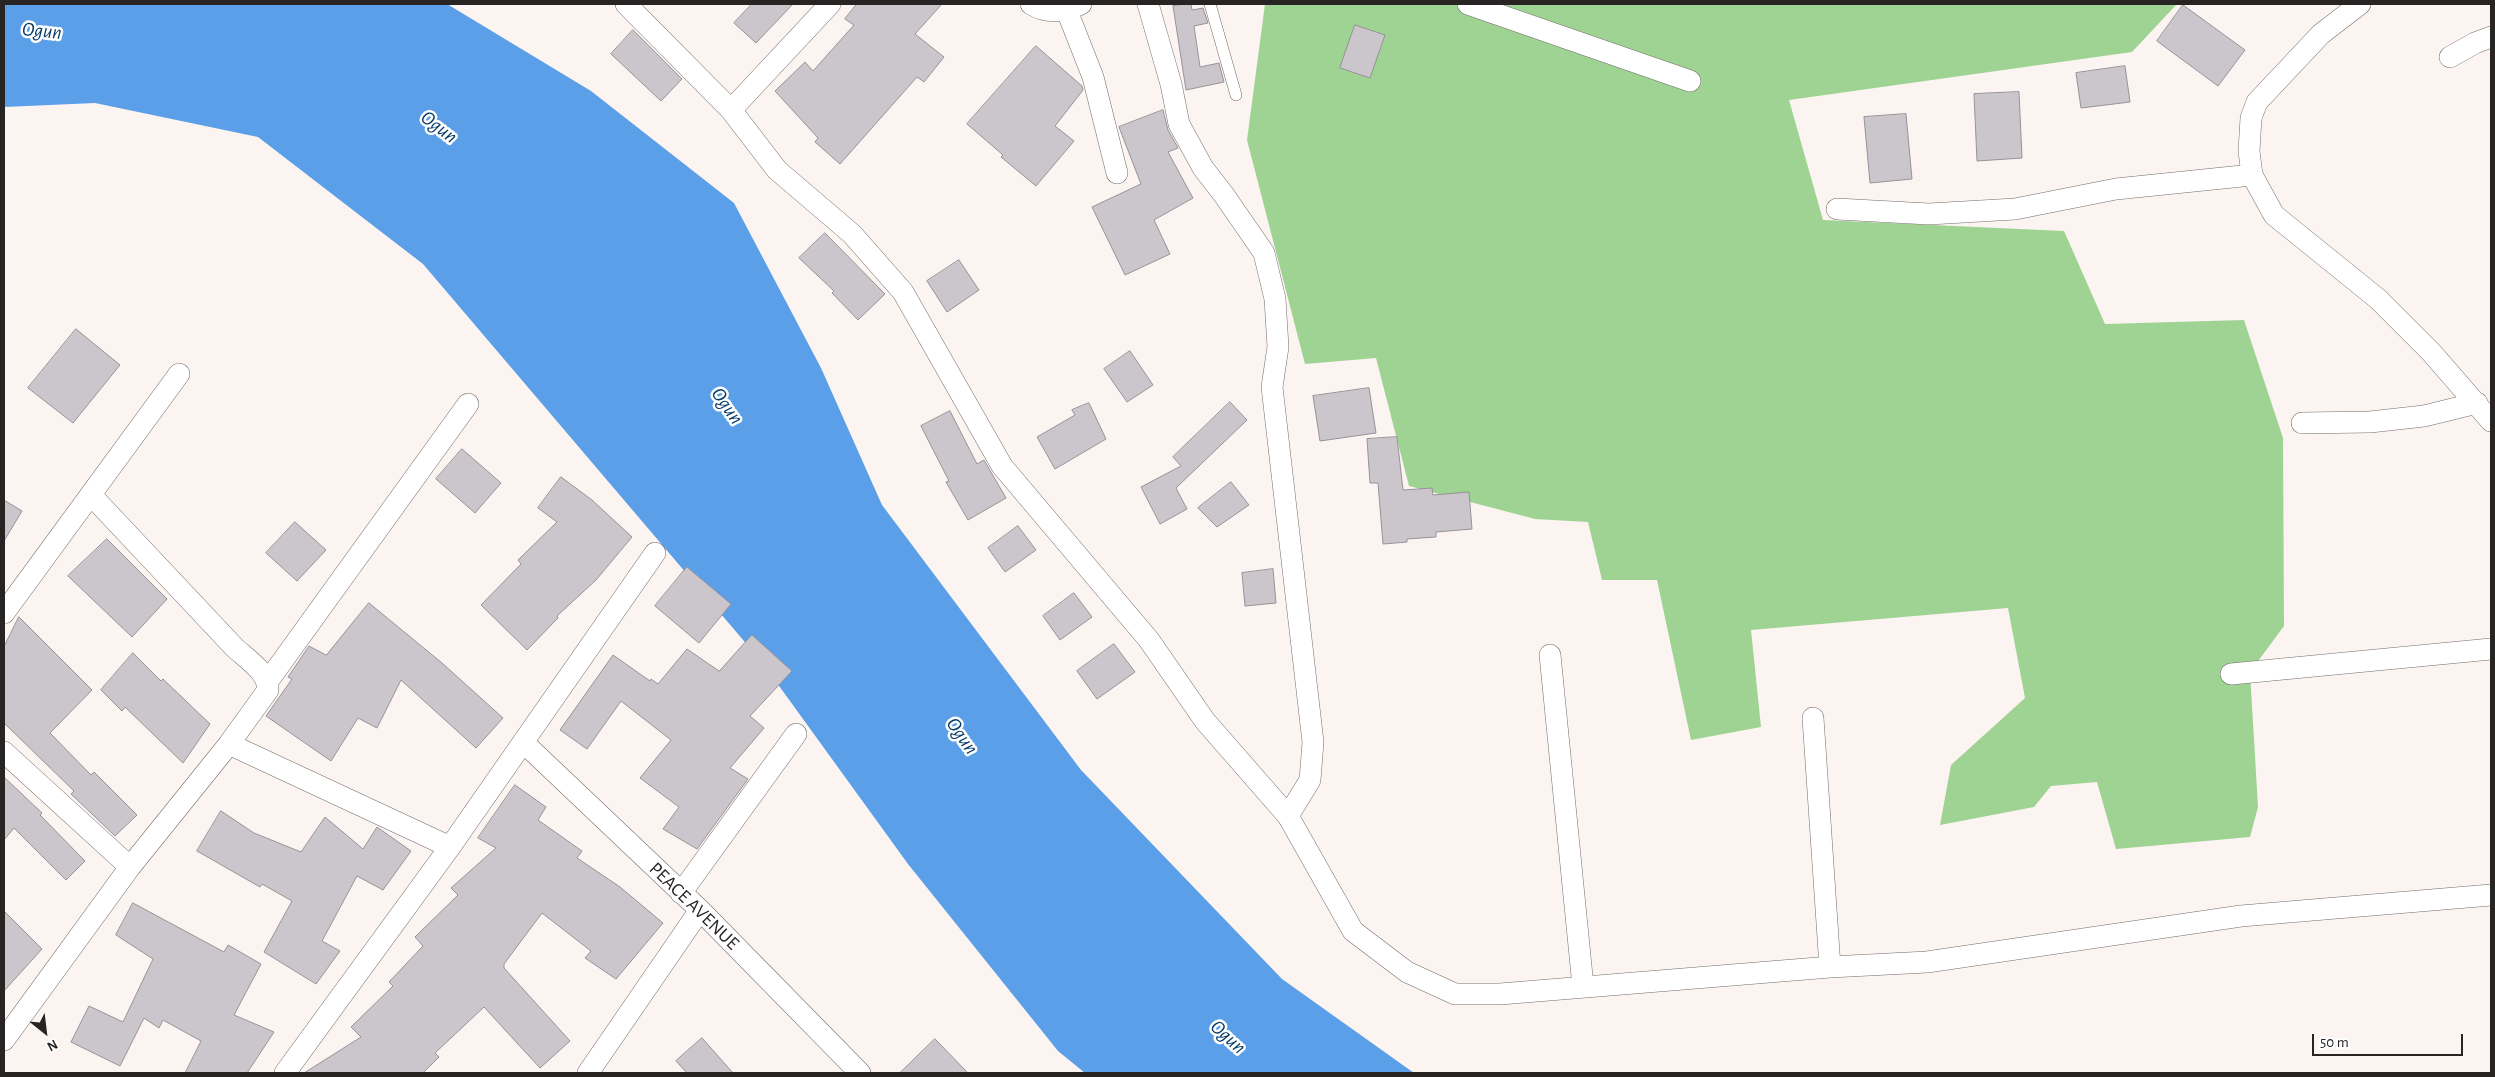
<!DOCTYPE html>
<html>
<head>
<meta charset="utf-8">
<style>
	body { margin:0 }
	#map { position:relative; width:2495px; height:1077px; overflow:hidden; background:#fbf4f1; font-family:"Alegreya Sans",sans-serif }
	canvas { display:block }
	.frame { position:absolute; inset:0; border:5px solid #272423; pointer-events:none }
	.north { position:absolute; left:20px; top:1007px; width:50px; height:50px; -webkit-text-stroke:4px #fff; paint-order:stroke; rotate:151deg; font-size:14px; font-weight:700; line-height:20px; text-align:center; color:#272423 }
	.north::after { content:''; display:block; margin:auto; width:18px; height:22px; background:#272423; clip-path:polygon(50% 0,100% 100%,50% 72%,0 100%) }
	.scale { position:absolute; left:2312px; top:1034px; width:151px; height:22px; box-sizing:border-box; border:2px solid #272423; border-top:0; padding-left:6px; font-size:15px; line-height:18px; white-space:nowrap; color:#272423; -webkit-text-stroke:4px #fff; paint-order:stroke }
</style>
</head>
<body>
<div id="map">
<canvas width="2495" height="1077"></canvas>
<div class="frame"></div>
<div class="north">N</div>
<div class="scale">50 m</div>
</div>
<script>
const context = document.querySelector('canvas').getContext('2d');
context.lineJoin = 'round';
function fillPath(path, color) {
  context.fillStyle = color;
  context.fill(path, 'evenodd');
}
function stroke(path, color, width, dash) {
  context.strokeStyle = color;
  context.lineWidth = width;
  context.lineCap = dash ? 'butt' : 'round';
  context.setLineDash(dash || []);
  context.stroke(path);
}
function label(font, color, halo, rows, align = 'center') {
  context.font = font + ' "Alegreya Sans",sans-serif';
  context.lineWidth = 5;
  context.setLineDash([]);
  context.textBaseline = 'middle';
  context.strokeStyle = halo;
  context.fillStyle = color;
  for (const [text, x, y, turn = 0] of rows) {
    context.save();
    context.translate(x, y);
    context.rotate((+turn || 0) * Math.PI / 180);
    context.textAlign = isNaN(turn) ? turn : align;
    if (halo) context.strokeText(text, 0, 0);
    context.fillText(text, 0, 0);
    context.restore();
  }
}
const green = new Path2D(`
	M1265,4H2177L2132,52L1789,100L1823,220L2064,231L2105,324L2244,320L2283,438L2284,626L2250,672L2258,807L2250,837L2116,849L2097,782L2051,786L2034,807L1940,825L1951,765L2025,698L2008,608L1751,630L1761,727L1691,740L1657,580H1602L1588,522L1535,519L1409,486L1376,358L1305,364L1247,140Z`);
const water = new Path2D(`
	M4,4H447L591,91L734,203L821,368L882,505L1081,770L1282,979L1414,1073H1085L1058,1051L908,864L761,661L423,264L258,137L95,103L4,107Z`);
const building = new Path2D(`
	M752,4H793L756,43L734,23Z
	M857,4H942L915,34L944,57L924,82L917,77L840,164L815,142L818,138L775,91L805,62L813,71L854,25L845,19Z
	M1191,4L1192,10L1203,8L1208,23L1194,26L1200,67L1219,63L1224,82L1186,90L1173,6Z
	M2183,5L2245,50L2218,86L2157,41Z
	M1355,25L1385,35L1370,78L1340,68Z
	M633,30L682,79L661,101L611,54Z
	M1036,46L1082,86L1083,90L1055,126L1074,141L1036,186L1001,157L1003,155L967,124Z
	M2125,66L2130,102L2081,108L2076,73Z
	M2019,92L2022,158L1977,161L1974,94Z
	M1163,110L1168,130L1178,148L1168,152L1193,198L1154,220L1170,254L1125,275L1092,207L1141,184L1119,127Z
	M1906,114L1912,179L1870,183L1864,117Z
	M825,233L885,294L858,320L832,293L834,291L799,258Z
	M959,260L979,290L947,312L927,281Z
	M76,329L120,365L73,423L28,388Z
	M1130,351L1153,385L1127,402L1104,369Z
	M1369,388L1376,433L1320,441L1313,396Z
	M1230,402L1247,420L1176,488L1187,509L1160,524L1141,487L1181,466L1173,457Z
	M1089,403L1106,439L1055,469L1037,437L1075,415L1072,410Z
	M950,411L977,464L984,460L1006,498L968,520L946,482L949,481L921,426Z
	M1397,437L1403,490L1432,488L1433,495L1469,492L1472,529L1436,532V537L1407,539V542L1383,544L1378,483H1370L1367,439Z
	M462,449L501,483L475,513L436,479Z
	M561,477L592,500L632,537L596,580L557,616L558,618L527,650L481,605L521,564L518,560L557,522L538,508Z
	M1231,482L1249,505L1217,527L1198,508Z
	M4,500L22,511L4,541Z
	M295,522L326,550L297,581L266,553Z
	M1018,526L1036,550L1005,572L988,548Z
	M107,539L167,599L132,637L68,576Z
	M687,567L731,604L699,643L655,606Z
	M1273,569L1276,603L1245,606L1242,573Z
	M1074,593L1092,617L1060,640L1043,616Z
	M369,603L442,663L503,718L476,748L401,680L377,728L358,718L331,761L266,716L292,679L288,677L309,646L326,655Z
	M19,617L92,690L50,733L91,775L94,772L137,815L115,836L71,794L74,791L4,723V647Z
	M752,635L792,671L750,716L764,728L730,768L748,779L697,849L663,829L679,807L640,778L671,740L621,701L587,749L560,730L613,655L650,681L651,679L658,684L687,649L719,671Z
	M1114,644L1135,672L1097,699L1077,671Z
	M133,653L161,681L163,679L210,724L183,763L125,707L122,711L101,690Z
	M4,777L42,813L40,815L85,861L66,880L14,828L4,840Z
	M515,785L546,807L538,820L582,851L577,858L620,887L663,923L616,979L585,958L591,951L542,913L504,964V968L570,1041L540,1068L484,1007L435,1053L439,1057L423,1073H304L361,1037L351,1027L393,986L389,982L423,946L415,937L458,895L451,888L496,848L478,838Z
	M221,811L254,833L301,852L325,817L363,849L377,827L411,851L383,890L357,876L322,941L340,951L316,984L264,952L292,901L262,884L260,887L197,851Z
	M133,903L224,952L228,945L261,964L234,1015L274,1032L247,1073H185L201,1041L163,1020L159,1028L144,1018L120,1066L71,1042L89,1006L123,1022L153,959L116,935Z
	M4,911L42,949L4,991Z
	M702,1038L733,1073H687L676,1061Z
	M935,1039L968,1073H900Z`);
const lane = new Path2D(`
	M1210,4L1236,95`);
const street = new Path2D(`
	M626,4L731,110L777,170L852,234L903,292L1002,466L1149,640L1205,721L1288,816L1353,931L1407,972L1455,994H1500L1830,967L1927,962L2241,916L2491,895
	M1031,4C1047,14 1064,12 1081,4
	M1148,4L1171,84L1179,124L1203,168L1224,195L1264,253L1275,299L1278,347L1272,387L1313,742L1310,780L1288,816
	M1468,4L1690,81
	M2360,4L2321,34L2257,102L2251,118L2249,151L2252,175L2274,215L2378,299L2431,352L2491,421
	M1067,11L1093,77L1117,173
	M2450,57L2475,43L2491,37
	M731,110L830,4
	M1837,209L1929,214L2015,209L2116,189L2252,175
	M2302,423L2370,422L2424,416L2477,403
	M4,613L179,374
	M1550,655L1583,986
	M2231,674L2491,649
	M268,681L468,404
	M1813,718L1830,967
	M523,742L700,910L860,1073
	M229,744L450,847
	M4,752L130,867
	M681,893L796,734
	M4,1040L130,867L229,744L268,690C268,672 247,659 235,648L91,495
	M285,1073L450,847L655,553
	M588,1073L700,910`);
const streetNames = [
	["PEACE AVENUE",694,906,44]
];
const waterNames = [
	["Ogun",42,31,6],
	["Ogun",439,127,37],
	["Ogun",727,406,55],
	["Ogun",962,736,55],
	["Ogun",1228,1037,42]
];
fillPath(green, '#9fd393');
fillPath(water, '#5a9fe7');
fillPath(building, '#cbc6cb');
stroke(building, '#969297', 1);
stroke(lane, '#736d6a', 12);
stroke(street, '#736d6a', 22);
stroke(lane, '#fff', 11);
stroke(street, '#fff', 21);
label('19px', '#272423', '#fff', streetNames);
label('italic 20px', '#063a68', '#fff', waterNames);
</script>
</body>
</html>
